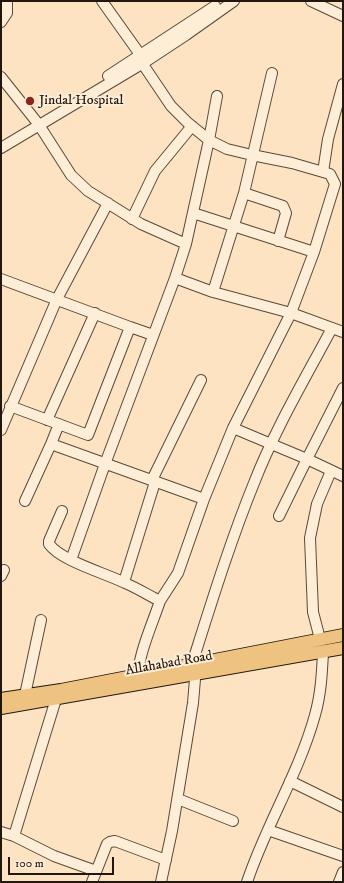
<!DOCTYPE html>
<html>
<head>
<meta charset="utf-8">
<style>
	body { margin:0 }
	#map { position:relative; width:344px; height:883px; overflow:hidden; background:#fde3c1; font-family:"IM FELL DW Pica",serif }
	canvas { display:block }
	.frame { position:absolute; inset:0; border:2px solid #21170e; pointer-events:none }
	.scale { position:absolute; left:8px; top:857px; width:106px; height:18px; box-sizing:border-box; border:2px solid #21170e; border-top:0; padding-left:5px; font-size:12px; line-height:14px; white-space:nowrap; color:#21170e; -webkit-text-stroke:3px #feedd7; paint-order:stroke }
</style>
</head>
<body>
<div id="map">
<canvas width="344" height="883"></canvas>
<div class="frame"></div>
<div class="scale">100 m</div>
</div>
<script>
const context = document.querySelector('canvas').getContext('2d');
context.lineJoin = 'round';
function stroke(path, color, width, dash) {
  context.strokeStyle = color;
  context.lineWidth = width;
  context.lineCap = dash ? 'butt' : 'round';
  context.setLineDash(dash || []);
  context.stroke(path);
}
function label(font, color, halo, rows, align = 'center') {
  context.font = font + ' "IM FELL DW Pica",serif';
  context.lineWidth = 4;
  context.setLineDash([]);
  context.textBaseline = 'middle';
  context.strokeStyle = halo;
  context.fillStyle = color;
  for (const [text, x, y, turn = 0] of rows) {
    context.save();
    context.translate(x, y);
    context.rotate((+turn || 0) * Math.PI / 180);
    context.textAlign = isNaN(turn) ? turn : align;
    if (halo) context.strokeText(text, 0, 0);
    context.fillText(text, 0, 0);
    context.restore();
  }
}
const minor = new Path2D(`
	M102,1L144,60
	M311,1L343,16
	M1,22L7,13V1
	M142,63L171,106L188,123L209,140L227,149L252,155L292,163L330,174L335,184L314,252L291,313L233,428L204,499L178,573L160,601
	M108,76L215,6
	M1,77L36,121
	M39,125L71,175L88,191L141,224L186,244
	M1,148L145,62L186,35L234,1
	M323,172L328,139L343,84
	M244,193L283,206L286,213L278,241
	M193,213L314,252
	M132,219L155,171L192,126
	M175,278L213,292L291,313L343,332
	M1,279L130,327L88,435L10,406
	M213,292L244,193L272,73
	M130,327L153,335
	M343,388L307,459L343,476
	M47,420L95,313
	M233,428L307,459L279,516
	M1,430L57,299L108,203
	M51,444L59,424
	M152,480L201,380
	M25,501L51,444L204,499
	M62,511L49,541V544C61,561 105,573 125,583C137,588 148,595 160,601C152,625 136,659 138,683
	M71,560L105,464L175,278L186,244L209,140L217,96
	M1,576L4,570
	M124,582L155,482
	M320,639L313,612L310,538L317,504L331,471
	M192,664C211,604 230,542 254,483C275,429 305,379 332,328
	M25,695L41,620
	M290,781L343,807
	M178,799L233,821
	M268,830L343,856
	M1,832L14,836L56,699
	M14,836L54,856L96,871
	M92,882L107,844L110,842L115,841L166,860
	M161,882L172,831L193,703L196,667
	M247,882C266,825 299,773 315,715C321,694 322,673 323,652
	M339,882L343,872`);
const major = new Path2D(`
	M1,699L61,690L343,635
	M1,708L343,648`);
const markers = [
	[30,101,5,"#8f2418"]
];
const poiNames = [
	["Jindal Hospital",39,101]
];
const streetNames = [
	["Allahabad Road",169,664,-10]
];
stroke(minor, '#584a3b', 12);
stroke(major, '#21170e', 14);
stroke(minor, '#feedd7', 10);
stroke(major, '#eec280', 12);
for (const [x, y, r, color] of markers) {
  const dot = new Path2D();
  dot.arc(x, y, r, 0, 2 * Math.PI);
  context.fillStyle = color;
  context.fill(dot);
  stroke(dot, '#feedd7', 1.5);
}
label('14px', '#21170e', '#feedd7', poiNames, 'left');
label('14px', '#21170e', '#feedd7', streetNames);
</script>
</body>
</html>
